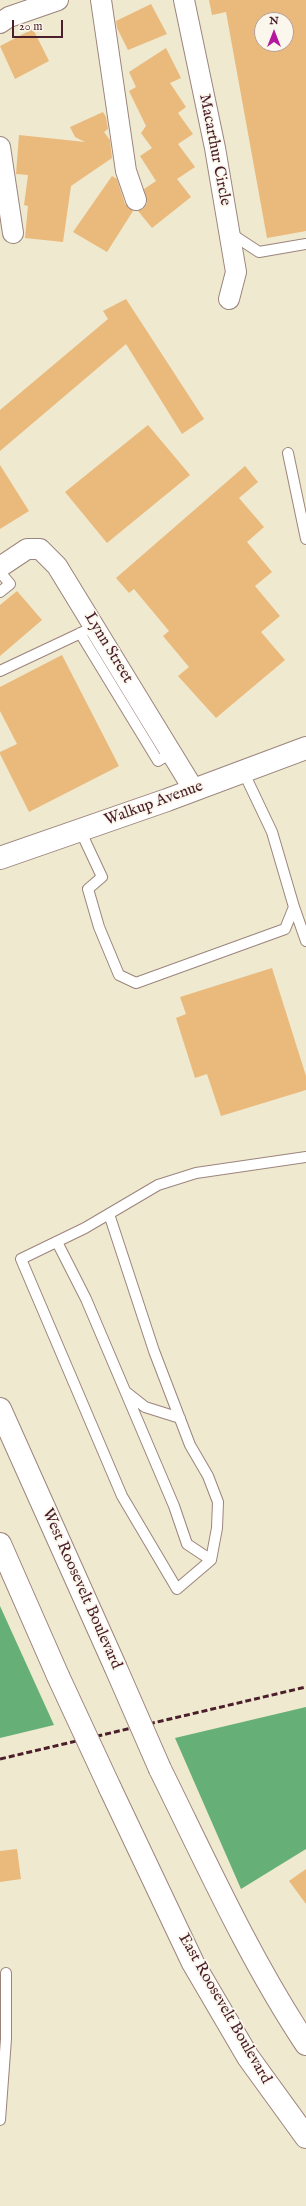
<!DOCTYPE html>
<html>
<head>
<meta charset="utf-8">
<style>
	body { margin:0 }
	#map { position:relative; width:306px; height:2206px; overflow:hidden; background:#efe9cf; font-family:"IM FELL English",serif }
	canvas { display:block }
	.north { position:absolute; left:254px; top:12px; width:40px; height:40px; box-sizing:border-box; background:#fbf7ec; border:1px solid #b4a19f; border-radius:50%; rotate:0deg; font-size:11px; font-weight:700; line-height:16px; text-align:center; color:#4a1f2b }
	.north::after { content:''; display:block; margin:auto; width:14px; height:18px; background:#b5179e; clip-path:polygon(50% 0,100% 100%,50% 72%,0 100%) }
	.scale { position:absolute; left:12px; top:20px; width:51px; height:18px; box-sizing:border-box; border:2px solid #4a1f2b; border-top:0; padding-left:5px; font-size:12px; line-height:14px; white-space:nowrap; color:#4a1f2b; -webkit-text-stroke:3px #fbf7ec; paint-order:stroke }
</style>
</head>
<body>
<div id="map">
<canvas width="306" height="2206"></canvas>
<div class="north">N</div>
<div class="scale">20 m</div>
</div>
<script>
const context = document.querySelector('canvas').getContext('2d');
context.lineJoin = 'round';
function fillPath(path, color) {
  context.fillStyle = color;
  context.fill(path, 'evenodd');
}
function stroke(path, color, width, dash) {
  context.strokeStyle = color;
  context.lineWidth = width;
  context.lineCap = dash ? 'butt' : 'round';
  context.setLineDash(dash || []);
  context.stroke(path);
}
function label(font, color, halo, rows, align = 'center') {
  context.font = font + ' "IM FELL English",serif';
  context.lineWidth = 3.5;
  context.setLineDash([]);
  context.textBaseline = 'middle';
  context.strokeStyle = halo;
  context.fillStyle = color;
  for (const [text, x, y, turn = 0] of rows) {
    context.save();
    context.translate(x, y);
    context.rotate((+turn || 0) * Math.PI / 180);
    context.textAlign = isNaN(turn) ? turn : align;
    if (halo) context.strokeText(text, 0, 0);
    context.fillText(text, 0, 0);
    context.restore();
  }
}
const forest = new Path2D(`
	M0,1606L54,1725L0,1738Z
	M306,1707V1849L241,1889L175,1738Z`);
const building = new Path2D(`
	M209,0H306V231L267,238L226,12L212,15ZM262,20H286V44H262Z
	M151,4L167,34L128,50L117,28L116,21Z
	M33,29L49,61L15,79L0,46Z
	M166,48L181,78L170,83L186,107L178,113L193,134L178,144L195,167L177,179L191,197L152,228L138,211L144,208L147,203L144,189L156,181L140,156L152,148L141,133L146,126L129,91L136,87L129,72Z
	M103,112L106,117L108,129L104,132L110,140L112,158L71,186L63,242L25,238L28,206L24,205L28,175L16,174L19,135L85,142L75,137L70,127Z
	M112,176L117,179L125,204L133,211L107,252L73,232Z
	M126,299L204,419L182,434L126,344L0,451V410L108,319L103,311Z
	M148,425L190,475L107,543L65,492Z
	M0,465L29,511L0,529Z
	M245,466L258,482L239,498L264,527L247,542L272,572L255,586L280,616L261,632L285,660L216,718L178,676L189,667L163,636L169,631L134,589L129,593L116,578Z
	M17,591L42,620L0,656V605Z
	M62,655L119,766L29,812L0,754V752L17,744L0,711V687Z
	M272,968L306,1076V1090L221,1116L207,1074L195,1078L176,1018L186,1014L180,997Z
	M17,1849L21,1879L0,1882V1851Z
	M306,1869V1904L289,1881Z`);
const service = new Path2D(`
	M230,233L259,252L306,244
	M288,453L306,539
	M0,572L10,584L0,592
	M80,633L158,761L171,753
	M0,671L85,631
	M80,830L102,877L88,889L99,927L119,975L136,983L285,929L294,907L272,832L243,771
	M294,907L306,941
	M109,1214L154,1351L190,1445L208,1476L218,1502L217,1528L211,1560L177,1589L122,1496L21,1259L85,1228L158,1185L196,1173L306,1157
	M57,1242L86,1299L174,1506L187,1544L211,1560
	M126,1392L145,1407L180,1418
	M0,2120L6,2039V1973`);
const minor = new Path2D(`
	M101,0L126,171L136,200
	M184,0L215,148L236,272L229,299
	M0,23L9,17L58,0
	M0,147L13,233
	M0,567L27,549H40L57,566L194,790`);
const tertiary = new Path2D(`
	M0,858L167,800L306,748`);
const trunk = new Path2D(`
	M0,1409L115,1666
	M0,1544L58,1676
	M160,1769C206,1862 249,1958 306,2044
	M110,1788L193,1963L248,2057L306,2137`);
const rail = new Path2D(`
	M0,1759L306,1687`);
const trunkBridge = new Path2D(`
	M115,1666L160,1769
	M58,1676L110,1788`);
const streetNames = [
	["Macarthur Circle",214,150,79],
	["Lynn Street",108,648,59],
	["Walkup Avenue",154,804,-20],
	["West Roosevelt Boulevard",81,1589,66],
	["East Roosevelt Boulevard",224,2009,60]
];
fillPath(forest, '#66b077');
fillPath(building, '#eab97c');
stroke(service, '#9c847d', 12);
stroke(minor, '#9c847d', 22);
stroke(tertiary, '#9c847d', 24);
stroke(trunk, '#9c847d', 24);
stroke(service, '#fff', 10);
stroke(minor, '#fff', 20);
stroke(tertiary, '#fff', 22);
stroke(trunk, '#fff', 22);
stroke(rail, '#4a1f2b', 3, [6, 3]);
stroke(trunkBridge, '#9c847d', 24, []);
stroke(trunkBridge, '#fff', 22);
label('16px', '#4a1f2b', '#fbf7ec', streetNames);
</script>
</body>
</html>
